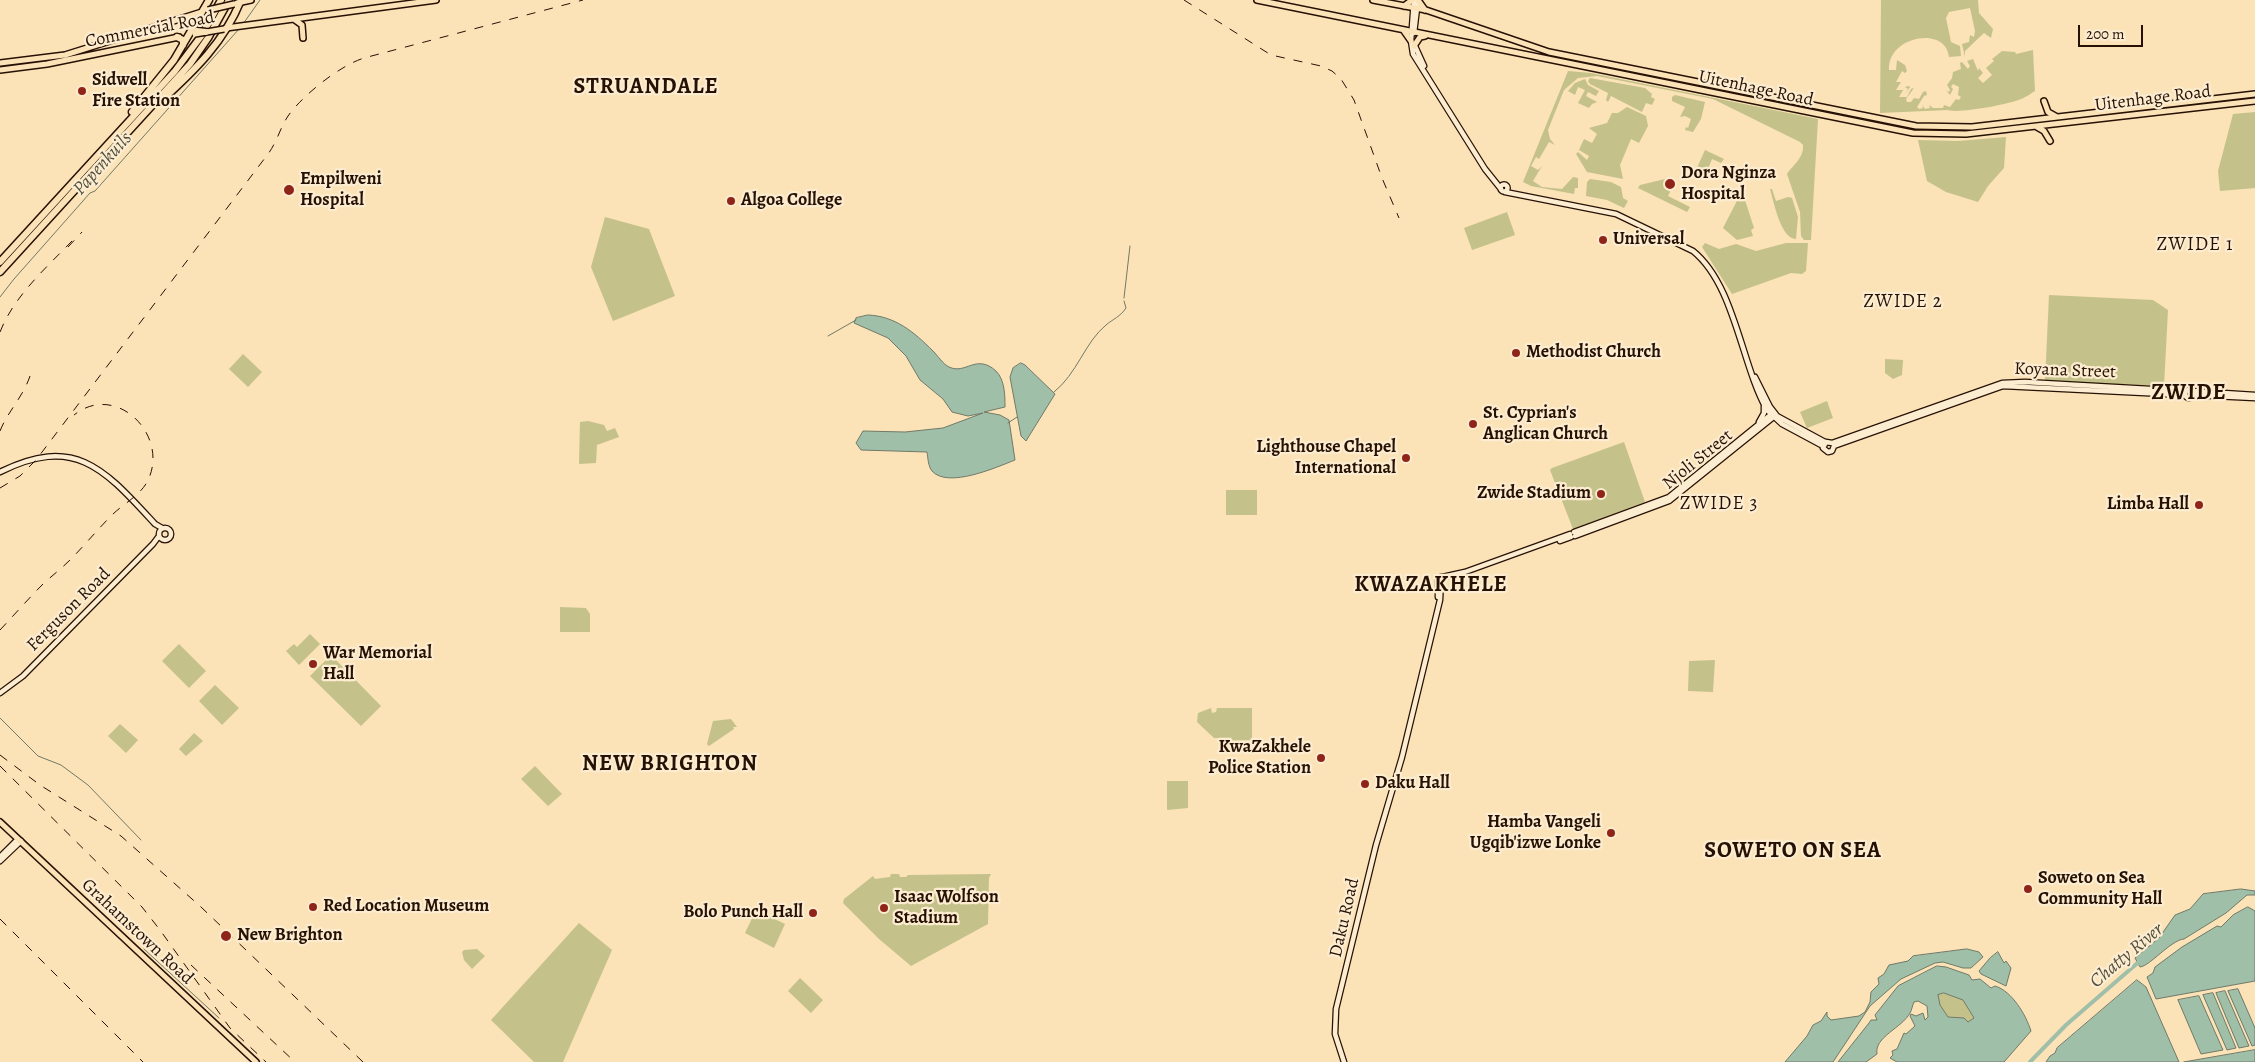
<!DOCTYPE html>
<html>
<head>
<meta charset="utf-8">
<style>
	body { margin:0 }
	#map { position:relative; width:2255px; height:1062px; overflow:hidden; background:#fbe2b7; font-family:Alegreya,serif }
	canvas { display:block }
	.scale { position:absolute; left:2078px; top:25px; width:65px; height:22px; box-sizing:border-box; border:2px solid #271104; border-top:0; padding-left:6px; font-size:15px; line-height:18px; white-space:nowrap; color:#271104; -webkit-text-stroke:4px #fcecd0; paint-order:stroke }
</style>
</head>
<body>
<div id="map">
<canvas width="2255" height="1062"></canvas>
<div class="scale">200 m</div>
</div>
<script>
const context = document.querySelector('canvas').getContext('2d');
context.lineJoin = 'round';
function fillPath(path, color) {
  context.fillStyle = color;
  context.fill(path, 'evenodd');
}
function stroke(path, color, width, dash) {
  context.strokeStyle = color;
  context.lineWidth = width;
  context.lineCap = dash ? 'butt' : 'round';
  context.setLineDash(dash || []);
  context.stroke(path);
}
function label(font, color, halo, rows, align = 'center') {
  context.font = font + ' Alegreya,serif';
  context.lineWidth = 4.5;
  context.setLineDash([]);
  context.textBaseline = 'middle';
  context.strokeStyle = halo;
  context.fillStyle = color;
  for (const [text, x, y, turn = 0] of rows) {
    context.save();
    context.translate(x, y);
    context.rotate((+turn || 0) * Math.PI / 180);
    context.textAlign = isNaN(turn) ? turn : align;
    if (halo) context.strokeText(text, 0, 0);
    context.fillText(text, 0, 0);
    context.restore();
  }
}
const green = new Path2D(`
	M1881,0H1978L1979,13L1993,29L1991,38L1984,33L1965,51V57L1962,44L1969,42L1970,35L1974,37L1975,31L1970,8L1949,12L1946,18L1951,42L1960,46L1961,56L1949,57C1946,25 1887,36 1889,70H1896L1897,60L1905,65L1907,71L1905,73L1902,71L1896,82H1901L1896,90H1903L1905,87L1909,86L1910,87L1905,94L1908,89L1905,87L1899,97H1907L1911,89L1914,88L1906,99L1907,102H1911L1914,98L1919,99L1923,92L1926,91L1927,95L1924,96L1917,107L1919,109L1923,108L1922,105L1925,109L1930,108L1929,105L1933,108H1943L1944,105L1950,107L1956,99L1959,100L1961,97L1958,95L1959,87L1953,84L1951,87L1953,89L1950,95L1946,90L1949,92L1950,90L1947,85L1952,78L1953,72L1961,69L1960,63L1962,62L1968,69L1970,66L1967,61L1973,59L1978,71L1979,68L1983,73L1978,78L1983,83L1992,75L1986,68L1994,61L1992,59L2002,51L2015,52L2016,54L2033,50L2035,91C2031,93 2028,96 2025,97C2015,104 1956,114 1948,110L1880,113Z
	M1568,71L1591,73L1818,119L1811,240H1804L1801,236L1800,212L1787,174C1793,165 1804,158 1803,145L1800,142L1713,99L1597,76L1578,78L1564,90L1548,130L1550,139L1555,145L1549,142L1539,159L1536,157L1531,166L1538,170L1542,166L1533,181L1542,187L1562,189L1573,177L1578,178V188H1575L1574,194L1531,186L1523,182Z
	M1590,78L1645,88L1652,94L1651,97L1655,99L1652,105L1646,103L1642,112L1611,96L1608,102L1606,100L1608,93L1590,84L1588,81Z
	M1585,79L1588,85L1599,91L1596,96L1588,92L1586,96L1597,102L1592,104L1589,108L1578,103L1585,90L1578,87L1575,95L1568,91L1575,83Z
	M1675,95L1705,102L1701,119L1693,132L1685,130L1686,127L1688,128L1691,119L1685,116L1680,117L1685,107L1672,101V97Z
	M1627,107L1646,116L1648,126L1639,143L1631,139L1620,165L1623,179L1587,172L1576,154L1578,152L1587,160L1589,156L1579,150L1584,139L1592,143L1597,134L1589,128L1607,123L1612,113H1618Z
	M2255,112V188L2220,191L2218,171L2233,114Z
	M2006,137L2004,168L1988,186L1978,202L1946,192L1927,181L1918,140L1958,141Z
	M1705,150L1724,159L1721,163L1712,159L1708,169L1717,173L1714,179L1696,170Z
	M1590,179L1611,182L1621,187L1623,198L1628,201L1624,208L1607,200L1586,196L1587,182Z
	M1665,179L1670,192L1668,196L1690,207L1687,212L1638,188L1640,185Z
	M1770,189H1772L1776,201L1788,197L1792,198L1798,217L1796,239C1781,239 1774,203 1770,189Z
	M1740,195L1744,197L1754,228L1751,230L1753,236L1737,240L1723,228Z
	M1507,212L1515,235L1472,250L1464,228Z
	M605,217L649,229L675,296L613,321L591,267Z
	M1705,243L1719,249L1736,244L1756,251L1786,243H1808L1806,271L1802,274L1791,273L1732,294L1702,247Z
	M2049,295L2153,300L2168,310L2164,386L2045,381Z
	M243,354L262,372L248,387L229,369Z
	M1885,359L1903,360L1902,375L1893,379L1885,373Z
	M1827,401L1833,418L1807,428L1800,412Z
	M588,421L604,425L607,431L615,428L619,437L597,445L596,463L579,464L580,422Z
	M1624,442L1645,502L1573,529L1550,470L1552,468Z
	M1226,490H1257V515H1226Z
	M560,607L586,608L590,614V632H560Z
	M310,634L320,644L299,665L286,651L294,644L297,647Z
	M179,644L206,671L189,688L162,661Z
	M331,655L381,706L361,726L310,676Z
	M1715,660L1713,692L1688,691L1689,661Z
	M215,685L239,708L222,725L199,701Z
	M1211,708L1212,713L1216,712L1217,708H1252V740L1221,741V738H1214L1197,722L1198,713Z
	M731,719L737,727H733L734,729L709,746L707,744L713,721Z
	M120,724L138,740L126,753L108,736Z
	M194,733L203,741L186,756L179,749Z
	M535,766L562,794L548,806L521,779Z
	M1167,781H1188V808L1167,810Z
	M891,874H899L900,877H906L908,875L991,874L989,878L988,924L911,966L879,939L843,903L844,899L873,876L875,879L890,877Z
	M756,910L785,924L774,948L745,933Z
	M579,923L612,950L563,1062H534L491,1020Z
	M477,949L485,956L472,969L464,960L462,952L464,950Z
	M800,978L823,1000L811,1013L788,991Z
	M1944,993L1963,1000L1974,1018L1968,1022L1964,1018L1948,1017L1940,1005L1937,995Z`);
const water = new Path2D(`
	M868,315C895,316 914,332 933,351C938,356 943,364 949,367C966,375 976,353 996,371C1005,380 1005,396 1005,407L984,412L1000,415L1009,420L1015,460C997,467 948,489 932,471C928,466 928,458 927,452L861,450L856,443L863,431L905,432L943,428L983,413L968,416L952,412L943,399L920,380L906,356L888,338L854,323L856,318Z
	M1021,363L1025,365L1055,394L1026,441L1021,436L1010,377L1013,368Z
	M2241,889L2255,891V895H2247L2226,913L2184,939C2171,940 2150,966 2140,967L2135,958L2159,938L2175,915L2190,909L2203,894Z
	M2248,907L2255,911V981L2156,999L2147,977L2153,973L2155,967L2182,947L2217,926L2221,927L2233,915Z
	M1967,949L1979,952L1983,957L1971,968H1963L1943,962L1935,963L1901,979L1870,1006L1833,1062H1785L1807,1036L1813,1025L1821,1021L1827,1012V1016L1831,1020L1859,1016L1865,1012L1870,1002L1871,992L1879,984L1878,978L1884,974L1889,965L1908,961L1913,956Z
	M1998,952L2004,963L2006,961L2011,968L2006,986L1981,974L1979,971L1990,958Z
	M1937,966L1946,967L1969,975L1972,980L1980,979L1991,988L1995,986C2012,991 2026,1015 2031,1031L2004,1062H1897L1890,1058L1893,1055L1892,1051L1897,1049L1904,1033L1906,1034L1915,1026L1910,1016L1911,1014L1916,1016L1923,1013L1925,1020L1928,1017L1927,1006L1918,1001L1914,1002C1912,1006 1912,1010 1910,1013C1902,1028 1874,1037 1877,1054L1866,1062H1838L1869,1023L1871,1020H1877L1875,1015L1898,986ZM1944,993L1963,1000L1974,1018L1968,1022L1964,1018L1948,1017L1940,1005L1938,995Z
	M2137,980L2146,987L2179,1062H2046L2050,1056L2055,1053L2057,1048Z
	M2238,989L2255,1028V1045L2252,1046L2228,991Z
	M2225,991L2249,1046L2239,1048L2216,993Z
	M2213,993L2236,1048L2227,1050L2203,995Z
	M2199,996L2223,1050L2201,1054L2178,1000Z
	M2255,1050V1062H2184Z`);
const stream = new Path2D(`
	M243,24L260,0
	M0,297L14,279L90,193L95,191L239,29
	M1124,298L1130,246
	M828,336L856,320
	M1054,392C1077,374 1085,342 1106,325C1113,319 1120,317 1126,308L1124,301
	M1008,423L1017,417
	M0,718L38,756L61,765L88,785L141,840
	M144,949L219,1018`);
const river = new Path2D(`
	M2030,1062L2066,1025L2141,960`);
const secondary = new Path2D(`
	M1414,0L1411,41L1413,54L1485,169L1501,189
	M1414,33L1418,0
	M1414,44L1424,66
	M1500.5 188a3.5 3.5 0 1 1 7 0a3.5 3.5 0 1 1-7 0Z
	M1505,192L1616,214L1693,251C1735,285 1741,364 1767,410L1782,424L1823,446
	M1755,377L1770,407L1777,416L1825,442
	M2185 394a4 4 0 1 1 8 0a4 4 0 1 1-8 0Z
	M2192,391L2255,395
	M2193,395L2255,398
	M1759,422L1764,413V406
	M1834,446L1832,451L1828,452L1823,448L1826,442L1832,443L2002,383L2025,382L2186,391
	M1834,446L2003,386L2185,395
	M0,472C76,434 105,470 155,524L162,528
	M159 534a6 6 0 1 1 12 0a6 6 0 1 1-12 0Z
	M1574,532L1669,497L1774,412
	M1575,536L1669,501L1776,415
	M1560,541L1571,537
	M1438,597V578L1465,572L1570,534
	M0,693L23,676L153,544L159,536
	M1,856L18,839
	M0,861L21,841
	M1344,1062L1335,1034L1336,1009L1376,845L1402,757L1440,600L1441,577`);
const primary = new Path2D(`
	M1257,0L1913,133L1966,134L2255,101
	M1373,0L1426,10L1549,52L1916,126L1972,127L2255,94
	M1418,0L1425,10
	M237,3L251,0
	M1404,6L1412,0
	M295,20L302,25L303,38
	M226,28L436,0
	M1404,31L1411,41
	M1414,46L1420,37L1425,36
	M0,63L65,55L202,12
	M0,70L47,64L179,37
	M2044,101L2048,112L2057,117
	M2037,127L2044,131L2050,141
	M0,822L256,1062`);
const highway = new Path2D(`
	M177,37L183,40V45
	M162,100C195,70 224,42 241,0
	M132,112L174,60L209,0
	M0,262L175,71L202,35L221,0
	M0,272L190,64L208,38L229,0`);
const rail = new Path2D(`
	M1184,0L1271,55L1321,66L1332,71L1341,79L1354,100L1382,178L1399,218
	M68,247L82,232
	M0,332C14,296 46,268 72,241
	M0,431C8,411 23,397 30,376
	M0,488L20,476L36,460L268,154C277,142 280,128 288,116C303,95 339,66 364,58L583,0
	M0,630C15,614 29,598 44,583C53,575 62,568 70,560C84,546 97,530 112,515C124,503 142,495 149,478C168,433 115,382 74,415
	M0,755L40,785L121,836L201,907L363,1062
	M0,766L142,907L160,930L230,1028L266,1062
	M0,919L143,1062
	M191,965L295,1062`);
const primaryBridge = new Path2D(`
	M208,10L234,4
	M195,34L224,29`);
const highwayBridge = new Path2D(`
	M197,31L206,32`);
const markers = [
	[82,91,5,"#8f2418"],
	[1670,184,6,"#8f2418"],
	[289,190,6,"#8f2418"],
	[731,201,5,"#8f2418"],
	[1603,240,5,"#8f2418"],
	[1516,353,5,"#8f2418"],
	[1473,424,5,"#8f2418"],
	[1406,458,5,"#8f2418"],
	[1601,494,5,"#8f2418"],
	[2199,505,5,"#8f2418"],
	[313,664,5,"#8f2418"],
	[1321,758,5,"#8f2418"],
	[1365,784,5,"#8f2418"],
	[1611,833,5,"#8f2418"],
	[2028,889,5,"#8f2418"],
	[313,907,5,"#8f2418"],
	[884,908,5,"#8f2418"],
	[813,913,5,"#8f2418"],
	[226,936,6,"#8f2418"]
];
const streetNames = [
	["Commercial Road",150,30,-11],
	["Uitenhage Road",1756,89,12],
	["Uitenhage Road",2153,99,-7],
	["Koyana Street",2065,371,2],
	["Njoli Street",1698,460,-39],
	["Ferguson Road",69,610,-45],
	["Daku Road",1345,918,-77],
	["Grahamstown Road",137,932,43]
];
const poiNames = [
	["Sidwell",92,81],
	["Fire Station",92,102],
	["Dora Nginza",1681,174],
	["Hospital",1681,195],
	["Empilweni",300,180],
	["Hospital",300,201],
	["Algoa College",741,201],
	["Universal",1613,240],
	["Methodist Church",1526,353],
	["St. Cyprian's",1483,414],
	["Anglican Church",1483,435],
	["Lighthouse Chapel",1396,448,"right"],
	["International",1396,469,"right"],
	["Zwide Stadium",1591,494,"right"],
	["Limba Hall",2189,505,"right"],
	["War Memorial",323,654],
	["Hall",323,675],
	["KwaZakhele",1311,748,"right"],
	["Police Station",1311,769,"right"],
	["Daku Hall",1375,784],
	["Hamba Vangeli",1601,823,"right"],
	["Ugqib'izwe Lonke",1601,844,"right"],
	["Soweto on Sea",2038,879],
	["Community Hall",2038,900],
	["Isaac Wolfson",894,898],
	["Stadium",894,919],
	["Red Location Museum",323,907],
	["Bolo Punch Hall",803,913,"right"],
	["New Brighton",237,936]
];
const waterNames = [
	["Papenkuils",103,164,-48],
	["Chatty River",2127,956,-40]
];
const neighbourhoodNames = [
	["ZWIDE 1",2195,245],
	["ZWIDE 2",1903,302],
	["ZWIDE 3",1719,504]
];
const districtNames = [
	["STRUANDALE",646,88],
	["ZWIDE",2189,394],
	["KWAZAKHELE",1431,586],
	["NEW BRIGHTON",670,765],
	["SOWETO ON SEA",1793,852]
];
fillPath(green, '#c4c28a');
fillPath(water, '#a0bfa9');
stroke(water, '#707967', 1);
stroke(stream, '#707967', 1);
stroke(river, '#a0bfa9', 4);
stroke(secondary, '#271104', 7);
stroke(primary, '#271104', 8);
stroke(highway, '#271104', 9);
stroke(secondary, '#fcecd0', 4.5);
stroke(primary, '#fbe2b7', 5);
stroke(highway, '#fbe2b7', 6);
stroke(rail, '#271104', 1, [9, 9]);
stroke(primaryBridge, '#271104', 8, []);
stroke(highwayBridge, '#271104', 9, []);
stroke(primaryBridge, '#fbe2b7', 5);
stroke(highwayBridge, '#fbe2b7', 6);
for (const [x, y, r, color] of markers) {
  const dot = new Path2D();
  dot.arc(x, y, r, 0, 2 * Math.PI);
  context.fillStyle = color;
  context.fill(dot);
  stroke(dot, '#fcecd0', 2);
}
label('18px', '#271104', '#fcecd0', streetNames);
label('bold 18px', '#271104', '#fcecd0', poiNames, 'left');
label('italic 19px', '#514e3e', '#fcecd0', waterNames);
context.letterSpacing = '1px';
label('19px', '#271104', '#fcecd0', neighbourhoodNames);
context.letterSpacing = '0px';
context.letterSpacing = '1px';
label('bold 22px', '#271104', '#fcecd0', districtNames);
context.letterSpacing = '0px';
</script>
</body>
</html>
